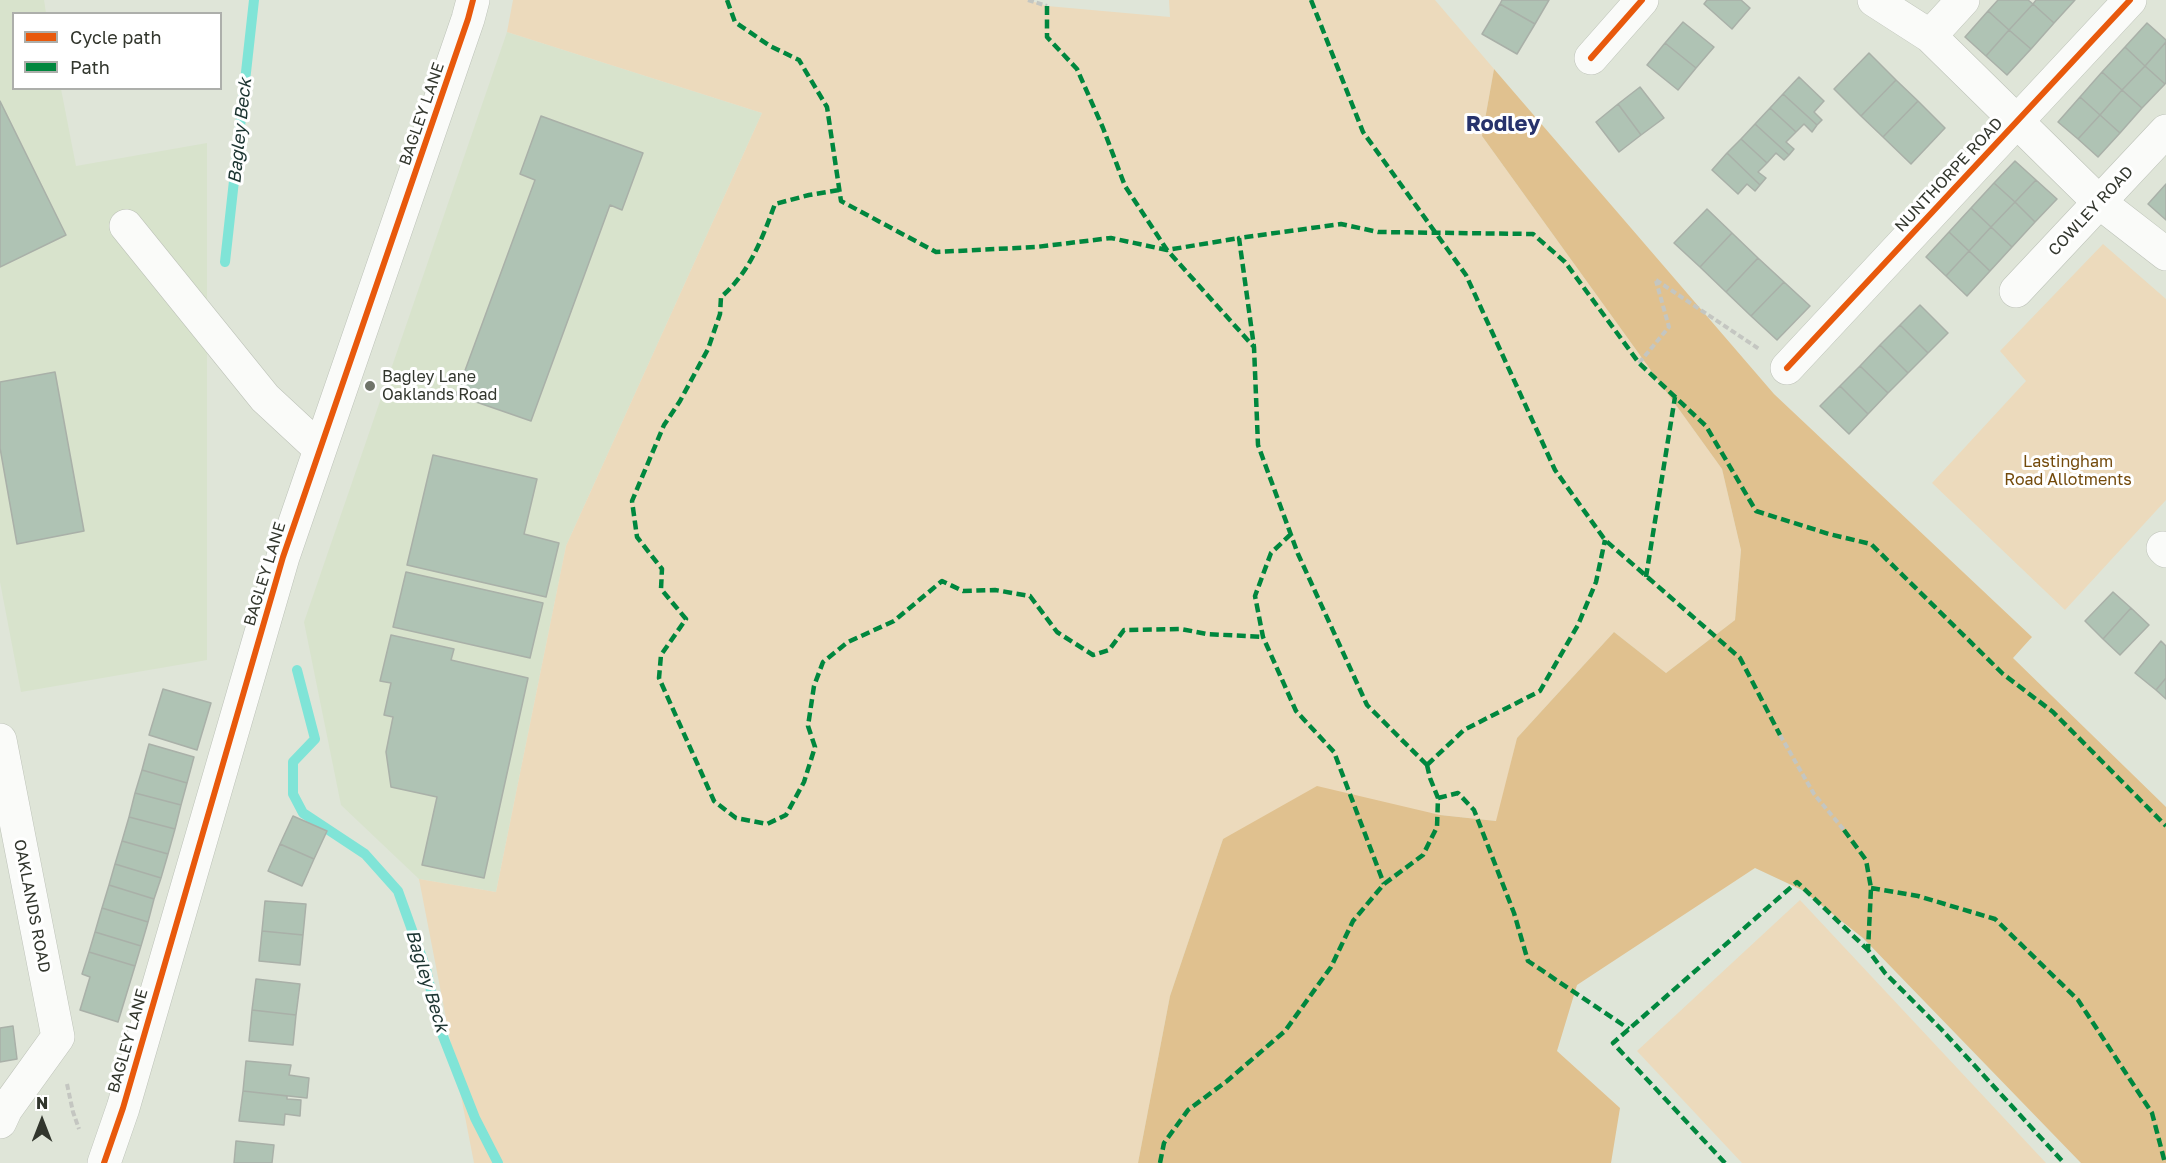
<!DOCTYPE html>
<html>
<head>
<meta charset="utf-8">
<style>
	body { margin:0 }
	#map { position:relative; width:2166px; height:1163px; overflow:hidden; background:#dfe5d8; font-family:"Golos Text",sans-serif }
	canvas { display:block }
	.legend { position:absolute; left:12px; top:12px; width:210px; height:78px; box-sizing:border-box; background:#fff; border:2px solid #adafab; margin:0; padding:8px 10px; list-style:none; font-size:18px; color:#32362d }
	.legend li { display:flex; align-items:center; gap:12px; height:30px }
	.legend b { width:30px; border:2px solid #adafab }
	.north { position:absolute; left:12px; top:1091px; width:60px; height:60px; -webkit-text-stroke:4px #fff; paint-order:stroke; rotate:0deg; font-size:16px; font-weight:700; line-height:24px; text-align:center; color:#32362d }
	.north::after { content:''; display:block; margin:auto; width:21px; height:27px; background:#32362d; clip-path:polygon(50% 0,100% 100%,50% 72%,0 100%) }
</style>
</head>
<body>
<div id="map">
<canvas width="2166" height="1163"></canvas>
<ul class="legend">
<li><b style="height:8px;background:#e8590c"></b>Cycle path</li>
<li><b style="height:8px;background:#00873e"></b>Path</li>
</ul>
<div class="north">N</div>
</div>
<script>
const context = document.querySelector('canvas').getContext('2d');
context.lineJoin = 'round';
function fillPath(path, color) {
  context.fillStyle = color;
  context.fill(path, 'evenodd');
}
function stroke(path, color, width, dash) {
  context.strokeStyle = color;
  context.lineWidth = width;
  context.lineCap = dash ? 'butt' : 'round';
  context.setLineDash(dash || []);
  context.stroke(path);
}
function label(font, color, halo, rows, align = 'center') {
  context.font = font + ' "Golos Text",sans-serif';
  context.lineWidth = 6;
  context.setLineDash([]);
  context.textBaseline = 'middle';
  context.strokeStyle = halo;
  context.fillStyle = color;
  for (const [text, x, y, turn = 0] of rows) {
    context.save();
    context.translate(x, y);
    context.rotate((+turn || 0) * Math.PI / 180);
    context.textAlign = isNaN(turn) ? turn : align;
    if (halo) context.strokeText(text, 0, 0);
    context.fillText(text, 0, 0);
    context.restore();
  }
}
const built = new Path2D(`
	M0,0H44L46,13L14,14V88L61,89L76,166L207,143V660L21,692L0,582Z
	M507,32L762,113L566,546L496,892L419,879L341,805L304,622Z`);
const green = new Path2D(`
	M513,0H1028L1047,6L1170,17L1169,0H1435L1494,69L1482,136L1722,469L1741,550L1735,620L1666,673L1614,632L1517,738L1497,821L1440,815L1223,839L1170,996L1138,1163H474L419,879L496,892L566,546L762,113L507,32Z
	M2103,244L2166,299V500L2065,610L1932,483L2026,381L2000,351Z
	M1800,900L2046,1163H1742L1637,1051Z`);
const forest = new Path2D(`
	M1494,69L1774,394L2032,637L2013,658L2166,807V1163H2081L1863,938L1802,890L1755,868L1577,985L1557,1051L1620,1108L1611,1163H1138L1170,996L1223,839L1317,786L1440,815L1496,821L1517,738L1614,632L1666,673L1735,620L1741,550L1722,469L1482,136Z`);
const stream = new Path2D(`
	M225,262L254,0
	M297,670L315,739L293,762V794L303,813L365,854L398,891L426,969L439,1026L475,1118L498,1163`);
const building = new Path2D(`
	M1502,0H1549L1535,24L1500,4Z
	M1707,0H1741L1750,8L1732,29L1704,4Z
	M1998,0H2028L2033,4L2009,30L1988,11Z
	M2036,0H2075L2054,23L2033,4Z
	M1500,4L1535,24L1517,54L1482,34Z
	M2033,4L2054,23L2031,49L2009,30Z
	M1988,11L2009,30L1986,56L1965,37Z
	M1683,22L1714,47L1696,68L1665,43Z
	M2147,23L2166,40V42L2145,66L2125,47Z
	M2009,30L2031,49L2007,75L1986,56Z
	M2166,42V82L2165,84L2145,66Z
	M1665,43L1696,68L1678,90L1647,65Z
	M2125,47L2145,66L2122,90L2102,72Z
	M1869,53L1896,80L1861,116L1834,89Z
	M2145,66L2165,84L2142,108L2122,90Z
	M2102,72L2122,90L2100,115L2080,97Z
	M1799,77L1824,101L1814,112L1822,120L1817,125L1783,94Z
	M1896,80L1918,101L1883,137L1861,116Z
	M1640,87L1664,118L1641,135L1618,104Z
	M2122,90L2142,108L2120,133L2100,115Z
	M1783,94L1817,125L1812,132L1804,124L1796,132L1770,108Z
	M2080,97L2100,115L2078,139L2058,122Z
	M0,101L66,235L0,267Z
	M1918,101L1945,128L1911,164L1883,137Z
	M1618,104L1641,135L1619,152L1596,122Z
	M1770,108L1796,132L1786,142L1794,149L1789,155L1755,124Z
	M2100,115L2120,133L2098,157L2078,139Z
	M541,116L643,153L622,210L610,205L531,421L456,395L535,180L520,174Z
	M1755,124L1789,155L1784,160L1776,153L1767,163L1741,139Z
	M1741,139L1767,163L1758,172L1766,178L1760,185L1727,153Z
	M1727,153L1760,185L1755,191L1747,184L1738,194L1712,170Z
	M2015,161L2036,180L2015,202L1994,183Z
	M2036,180L2057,199L2035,222L2015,202Z
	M1994,183L2015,202L1991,227L1971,208Z
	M2166,184V220L2148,204Z
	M2015,202L2035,222L2012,247L1991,227Z
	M1971,208L1991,227L1969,251L1949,232Z
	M1707,209L1732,233L1700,267L1674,243Z
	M1991,227L2012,247L1990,271L1969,251Z
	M1949,232L1969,251L1946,276L1926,257Z
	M1732,233L1758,258L1726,292L1700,267Z
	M1969,251L1990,271L1967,296L1946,276Z
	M1758,258L1784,282L1751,316L1726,292Z
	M1784,282L1810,306L1777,340L1751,316Z
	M1920,305L1948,333L1928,353L1900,325Z
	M1900,325L1928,353L1908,373L1880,345Z
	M1880,345L1908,373L1888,393L1860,366Z
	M1860,366L1888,393L1868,414L1840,386Z
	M55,372L84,531L17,544L0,448V382Z
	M1840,386L1868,414L1849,434L1820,406Z
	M433,455L537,479L524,534L559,543L546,597L407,565Z
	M406,572L543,603L530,658L393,627Z
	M2113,592L2131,608L2103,639L2085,621Z
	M2131,608L2149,625L2120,655L2103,639Z
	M391,635L454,649L451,660L528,678L484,878L422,865L437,797L391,787L386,752L393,717L384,715L391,683L380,681Z
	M2161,641L2166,646V678L2156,690L2135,673Z
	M2166,678V699L2156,690Z
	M163,689L211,703L197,750L149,735Z
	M149,744L194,757L187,783L142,770Z
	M142,770L187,783L181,805L135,793Z
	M135,793L181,805L175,829L129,817Z
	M293,816L327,831L314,859L280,844Z
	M129,817L175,829L168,854L122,841Z
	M122,841L168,854L161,878L115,864Z
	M280,844L314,859L302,886L268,871Z
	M115,864L161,878L154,899L109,885Z
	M109,885L154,899L148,922L102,908Z
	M265,901L306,904L303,935L262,931Z
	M102,908L148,922L141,946L95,932Z
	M262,931L303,935L300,965L259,961Z
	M95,932L141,946L135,966L89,952Z
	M89,952L135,966L118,1022L80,1010L90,977L82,974Z
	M256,979L300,984L296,1015L252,1010Z
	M252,1010L296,1015L293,1045L249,1041Z
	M13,1026L17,1059L0,1062V1028Z
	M246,1061L291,1065L289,1075L309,1078L307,1098L243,1091Z
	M243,1091L287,1096V1099L301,1100L300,1116L285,1114L284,1125L239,1121Z
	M236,1141L274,1145L272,1163H234Z`);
const path = new Path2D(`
	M1028,0L1047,6
	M1656,280L1759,349
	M1639,363L1669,327L1656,281
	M1780,735L1814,794L1844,830
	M67,1084L73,1112L79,1129`);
const minor = new Path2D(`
	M1874,0L1930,36L2099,202L2166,254
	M1930,36L1963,0
	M1591,58L1642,0
	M126,226L265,398L320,449
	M2016,291L2166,131
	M1787,368L2130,0
	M2163,548L2166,551
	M0,740L58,1037L6,1109L0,1122
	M104,1163L123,1108L283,557L468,19L473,0`);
const quiet = new Path2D(`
	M727,0L735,22L770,46L799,60L827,107L841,201L936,252L1036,247L1111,238L1167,250L1254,347
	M1311,0L1363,132L1466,275L1555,470L1605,540L1740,658L1780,735
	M1047,6V37L1077,69L1103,128L1125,186L1167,250L1239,238
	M839,190L809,195L775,204C762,239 750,272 721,297L720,314L708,349L680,401L664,425L632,501L637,537L662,569L661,589L686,619L661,655L659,678L714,801L736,818L767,824L786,815L804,782L815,747L808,726L814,686L823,662L848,642L894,621L942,581L963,591L995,590L1030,596L1057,632L1093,655L1109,650L1124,630L1181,629L1207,634L1263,637
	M1291,534L1271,553L1255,596L1263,637L1296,711L1334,752L1384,884
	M1646,577L1675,397
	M1427,765L1367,705L1298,554L1258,445L1254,347L1239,238L1341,224L1378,232L1533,234L1565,262L1639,363L1706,426L1756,511L1829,534L1871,544L2003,674L2053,712L2166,826
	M1427,765L1464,730L1540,691L1578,625L1596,582L1605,540
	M1438,798L1458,793L1474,810L1514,913L1528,961L1629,1029
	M1844,830L1866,860L1871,888L1868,950L1885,973L1941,1029L2064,1163
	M1871,888L1918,896L1995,919L2078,1000L2152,1113L2165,1163
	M1160,1163L1164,1143L1188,1110L1227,1081L1285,1031L1331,967L1353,921L1384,884L1423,855L1437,827L1438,798L1430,778L1427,765
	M1725,1163L1613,1043L1797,882L1868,950`);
const cycleway = new Path2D(`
	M1591,58L1642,0
	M1787,368L2130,0
	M104,1163L123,1108L283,557L468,19L473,0`);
const markers = [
	[370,386,6,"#6f7369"]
];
const streetNames = [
	["BAGLEY LANE",422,114,-71],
	["NUNTHORPE ROAD",1949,175,-47],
	["COWLEY ROAD",2091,211,-47],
	["BAGLEY LANE",265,574,-73],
	["OAKLANDS ROAD",32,906,79],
	["BAGLEY LANE",128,1041,-74]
];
const poiNames = [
	["Bagley Lane",382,377],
	["Oaklands Road",382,395]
];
const parkNames = [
	["Lastingham",2068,462],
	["Road Allotments",2068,480]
];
const waterNames = [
	["Bagley Beck",240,131,-84],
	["Bagley Beck",427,981,73]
];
const districtNames = [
	["Rodley",1503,124]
];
fillPath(built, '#d8e3cc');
fillPath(green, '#ecdabc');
fillPath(forest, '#e0c18f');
stroke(stream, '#80e4d7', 10);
fillPath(building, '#afc3b4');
stroke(building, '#a9b0a8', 1.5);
stroke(minor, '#bdc2b8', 34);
stroke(path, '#c4c6c1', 4, [6, 3]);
stroke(minor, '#fafbf9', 33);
stroke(quiet, '#00873e', 4.5, [9, 4.5]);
stroke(cycleway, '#e8590c', 6);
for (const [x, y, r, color] of markers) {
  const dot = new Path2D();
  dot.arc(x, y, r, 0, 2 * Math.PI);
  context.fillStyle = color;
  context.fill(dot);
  stroke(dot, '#fff', 2);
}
label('16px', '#32362d', '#fff', streetNames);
label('16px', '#32362d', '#fff', poiNames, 'left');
label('16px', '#734a0b', '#fff', parkNames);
label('italic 18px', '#1d3532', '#fff', waterNames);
label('bold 22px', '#27326c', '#fff', districtNames);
</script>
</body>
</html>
